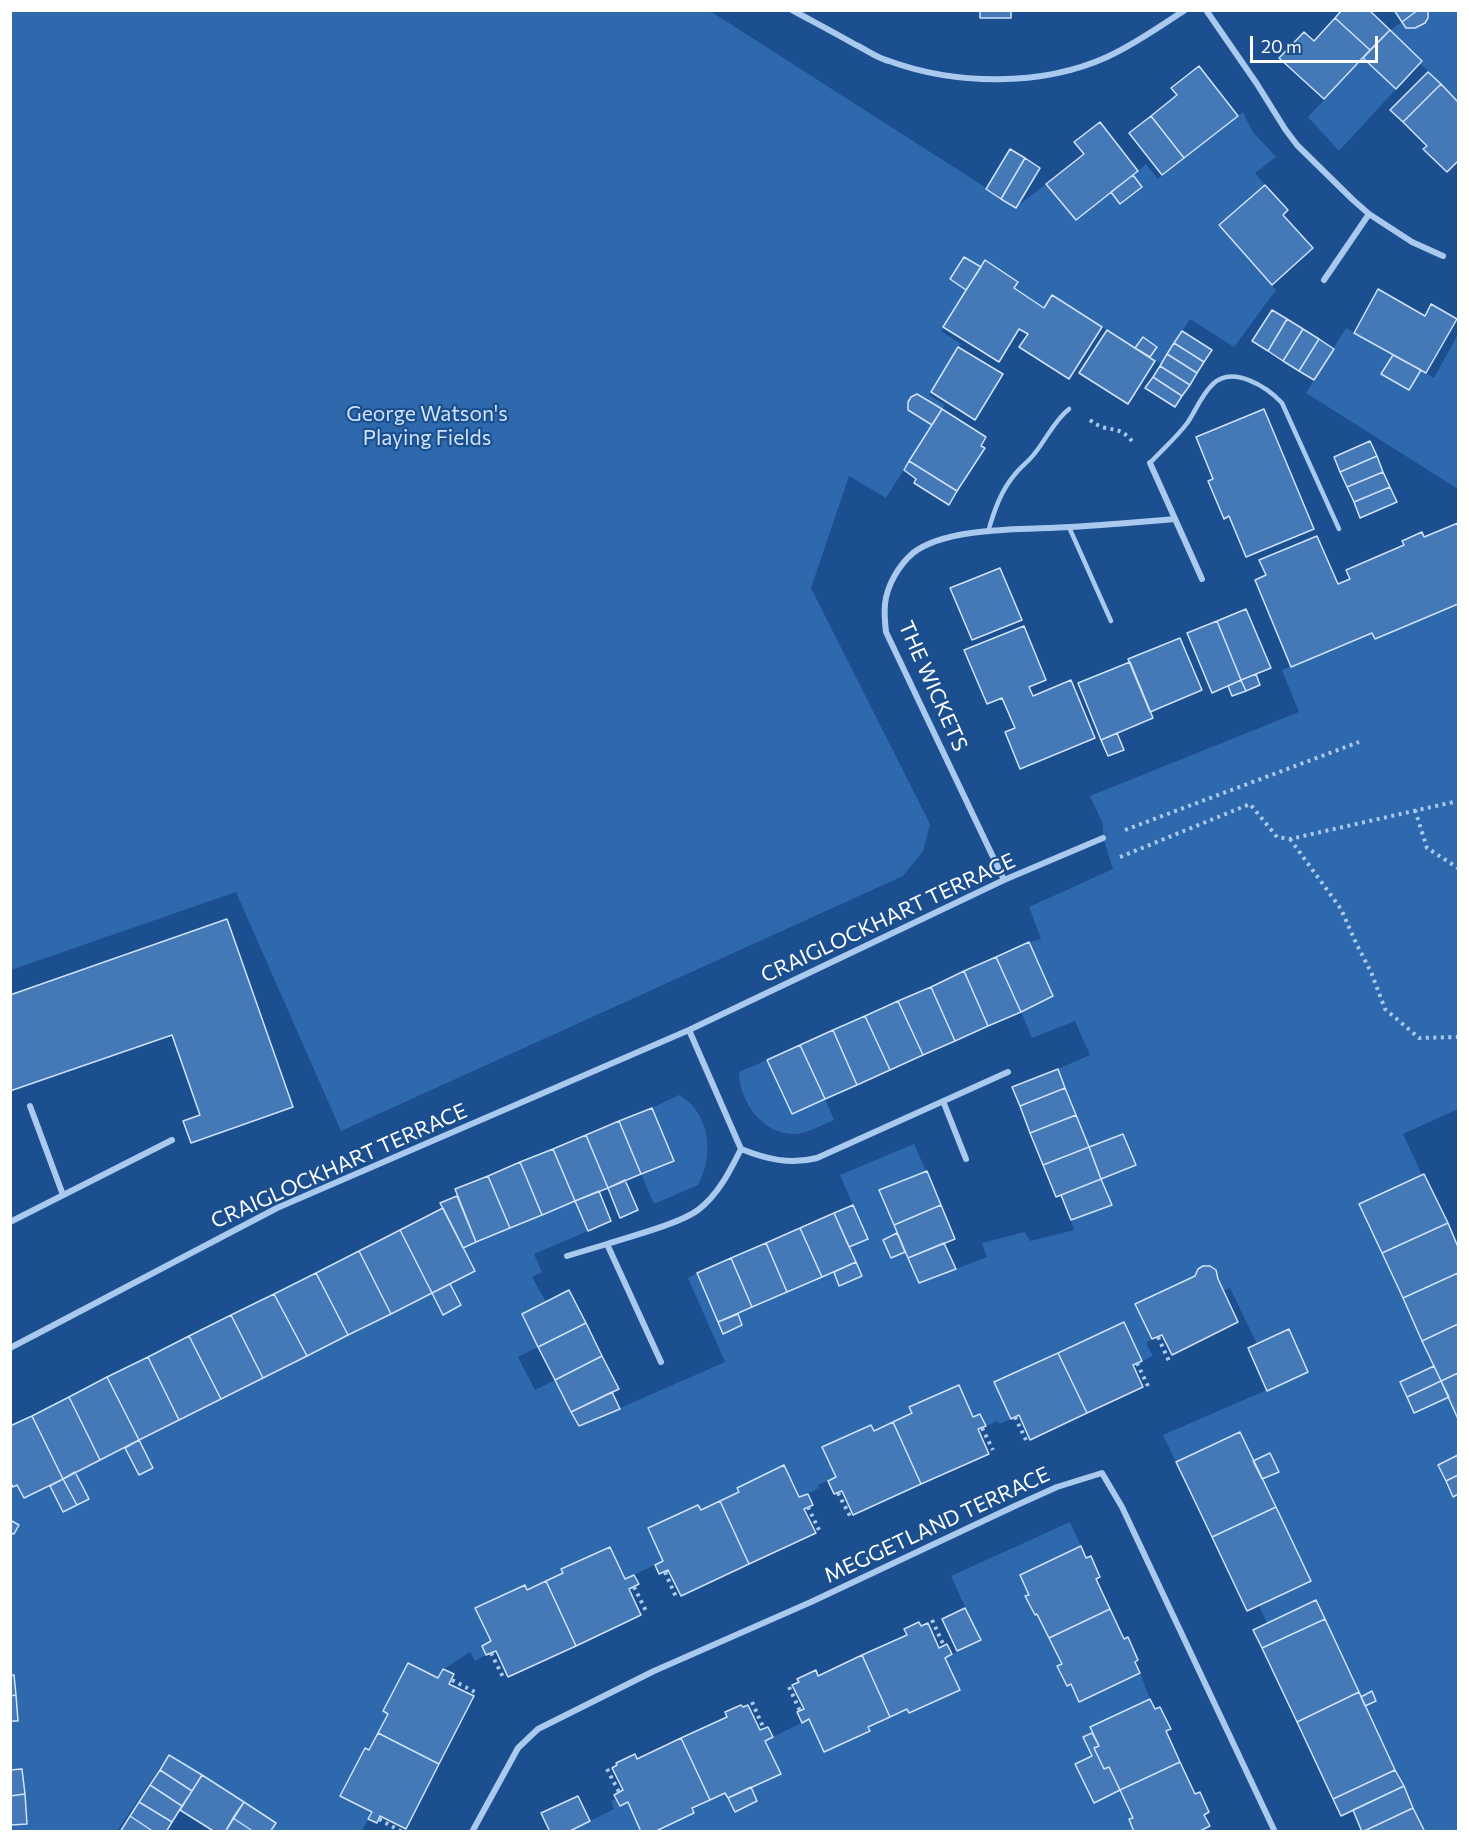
<!DOCTYPE html>
<html>
<head>
<meta charset="utf-8">
<style>
	body { margin:0 }
	#map { position:relative; width:1469px; height:1842px; overflow:hidden; background:#1b4f8f; font-family:Commissioner,sans-serif }
	canvas { display:block }
	.frame { position:absolute; inset:0; border:12px solid #fff; pointer-events:none }
	.scale { position:absolute; left:1250px; top:36px; width:128px; height:27px; box-sizing:border-box; border:3px solid #fff; border-top:0; padding-left:8px; font-size:18px; line-height:21px; white-space:nowrap; color:#fff; -webkit-text-stroke:4px #1b4f8f; paint-order:stroke }
</style>
</head>
<body>
<div id="map">
<canvas width="1469" height="1842"></canvas>
<div class="frame"></div>
<div class="scale">20 m</div>
</div>
<script>
const context = document.querySelector('canvas').getContext('2d');
context.lineJoin = 'round';
function fillPath(path, color) {
  context.fillStyle = color;
  context.fill(path, 'evenodd');
}
function stroke(path, color, width, dash) {
  context.strokeStyle = color;
  context.lineWidth = width;
  context.lineCap = dash ? 'butt' : 'round';
  context.setLineDash(dash || []);
  context.stroke(path);
}
function label(font, color, halo, rows, align = 'center') {
  context.font = font + ' Commissioner,sans-serif';
  context.lineWidth = 4.5;
  context.setLineDash([]);
  context.textBaseline = 'middle';
  context.strokeStyle = halo;
  context.fillStyle = color;
  for (const [text, x, y, turn = 0] of rows) {
    context.save();
    context.translate(x, y);
    context.rotate((+turn || 0) * Math.PI / 180);
    context.textAlign = isNaN(turn) ? turn : align;
    if (halo) context.strokeText(text, 0, 0);
    context.fillText(text, 0, 0);
    context.restore();
  }
}
const green = new Path2D(`
	M10,11H710L1016,207L1046,184L1076,220L1111,192L1121,204L1142,187L1133,175L1146,164L1158,179L1243,112L1252,131L1276,157L1255,173L1265,185L1219,225L1276,290L1234,347L1190,319L1161,364L1150,357L1157,346L1143,337L1135,348L1052,295L1044,308L1014,288L1017,281L985,261L981,267L963,257L950,279L966,290L941,331L961,344L929,395L945,405L942,409L917,395C909,398 908,401 908,410L932,425L886,498L849,476L811,588L930,824L923,851L903,876L341,1131L236,892L11,970Z
	M1428,11H1458V102L1420,63L1422,60L1390,30L1402,22C1412,36 1428,25 1428,11Z
	M1363,58L1396,89L1339,151L1308,117Z
	M1346,328L1393,355L1382,374L1409,390L1421,370L1434,378L1458,334V489L1306,393Z
	M1458,604V1109L1403,1134L1422,1175L1359,1204L1434,1366L1400,1382L1414,1413L1449,1397L1458,1419V1455L1438,1465L1452,1497L1458,1494V1831H1425L1365,1706L1376,1701L1372,1691L1361,1697L1316,1601L1267,1623L1259,1606L1311,1581L1262,1479L1278,1472L1270,1453L1253,1461L1240,1432L1176,1462L1163,1435L1308,1372L1289,1329L1257,1344L1230,1288L1223,1291L1218,1279L1216,1270C1208,1264 1199,1265 1195,1276L1136,1304L1152,1339L1146,1343L1153,1356L1142,1361L1123,1322L994,1382L1011,1419L999,1424L997,1421L986,1426L980,1414L973,1417L909,1407L912,1413L874,1431L870,1425L822,1447L836,1477L818,1485L819,1488L799,1497L784,1466L737,1488L739,1492L701,1510L698,1505L649,1528L663,1561L625,1579L610,1547L562,1569L563,1573L527,1589L524,1585L476,1607L491,1641L482,1646L486,1655L475,1661L470,1652L444,1669L438,1678L408,1663L388,1714L369,1750L365,1748L341,1795L372,1812L362,1831H270L275,1822L169,1754L117,1831H11V1825L27,1823L22,1770H11V1721L18,1720L14,1676L10,1675V1533L14,1534L19,1525L11,1520L10,1482L17,1485L25,1498L50,1486L64,1512L89,1499L75,1472L125,1448L139,1475V1440L432,1293L443,1314L461,1306L450,1284L475,1271L463,1248L575,1201L588,1231L534,1254L542,1272L532,1277L546,1302L522,1314L538,1347L518,1357L535,1390L555,1380L579,1426L725,1362L688,1278L697,1273L723,1334L742,1325L738,1314L834,1272L840,1286L861,1275L849,1247L853,1205L840,1175L914,1144L926,1171L879,1191L897,1233L883,1240L891,1258L905,1252L919,1283L987,1257L982,1243L1025,1232L1030,1241L1074,1230L1071,1220L1111,1205L1101,1179L1136,1165L1123,1134L1089,1147L1058,1069L1090,1055L1075,1021L1032,1038L1021,1012L1053,996L1029,942L1041,939L1029,907L1113,869L1103,838V824L1090,796L1299,712L1282,670L1372,633L1375,638Z
	M767,1060L792,1114L825,1099L834,1120C824,1124 804,1135 794,1134C762,1134 739,1101 739,1072Z
	M679,1095C711,1113 714,1156 698,1185L654,1204L641,1174L673,1161L652,1108Z
	M1070,1522L1081,1546L1020,1576L1029,1595L1025,1597L1034,1615L1037,1614L1062,1664L1058,1666L1067,1686L1071,1684L1079,1702L1140,1673L1150,1699L1090,1727L1092,1733L1083,1737L1092,1756L1094,1803L1120,1790L1133,1818L1129,1819L1134,1831L654,1832L692,1808L725,1793L735,1812L757,1802L751,1787L780,1774L765,1741L809,1719L824,1752L870,1731L868,1727L907,1709L909,1713L959,1690L945,1658L980,1640L951,1576Z
	M616,1799L620,1806L628,1802L641,1831L568,1832L614,1809L611,1801Z`);
const building = new Path2D(`
	M980,10H1011V18H980Z
	M1342,10H1369L1390,30L1370,50L1335,18Z
	M1394,10H1418L1402,22Z
	M1418,10H1428V18L1425,23L1415,28H1406L1402,22Z
	M1335,18L1370,50L1324,99L1279,58L1304,32L1314,41Z
	M1390,30L1422,61L1396,89L1363,58Z
	M1199,66L1238,116L1184,158L1151,116L1177,95L1171,88Z
	M1428,72L1441,84L1403,122L1390,110Z
	M1441,84L1458,102V161L1447,172L1423,149L1427,146L1403,122Z
	M1151,116L1184,158L1162,175L1129,133Z
	M1100,122L1138,171L1076,220L1046,184L1084,154L1074,142Z
	M1010,149L1025,158L1001,199L986,189Z
	M1025,158L1040,168L1016,208L1001,199Z
	M1133,175L1142,187L1120,204L1111,192Z
	M1265,185L1288,210L1283,215L1313,248L1272,285L1219,225Z
	M964,257L981,267L966,290L950,279Z
	M985,260L1018,282L1014,288L1044,308L1052,295L1102,327L1069,379L1019,347L1028,334L1019,329L999,362L943,327Z
	M1378,289L1425,316L1431,304L1457,319L1426,373L1354,333Z
	M1272,310L1287,319L1268,351L1252,341Z
	M1287,319L1303,329L1283,361L1268,351Z
	M1303,329L1319,339L1299,371L1283,361Z
	M1107,330L1155,361L1128,404L1079,373Z
	M1182,331L1212,350L1204,362L1174,343Z
	M1143,337L1157,347L1150,357L1135,348Z
	M1319,339L1334,349L1314,380L1299,371Z
	M1174,343L1204,362L1197,373L1167,354Z
	M958,347L1003,374L975,420L931,392Z
	M1167,354L1197,373L1190,385L1160,366Z
	M1393,355L1421,370L1409,390L1381,374Z
	M1160,366L1190,385L1182,396L1153,377Z
	M1153,377L1182,396L1175,407L1145,388Z
	M917,394L942,409L932,425L908,410V402L911,397Z
	M942,409L986,437L981,446L985,448L957,491L909,461Z
	M1264,409L1314,529L1246,557L1229,516L1224,519L1208,481L1213,479L1196,437Z
	M1370,441L1377,456L1340,472L1334,457Z
	M1377,456L1383,472L1347,487L1340,472Z
	M909,461L957,491L949,505L914,483L916,479L904,470Z
	M1383,472L1390,487L1354,502L1347,487Z
	M1390,487L1397,502L1360,518L1354,502Z
	M1458,523V604L1375,639L1372,633L1291,667L1255,580L1266,575L1259,560L1317,536L1338,584L1350,579L1346,570L1404,545L1402,541L1422,532L1424,537Z
	M1000,568L1022,620L972,640L950,588Z
	M1246,609L1271,668L1241,680L1217,621Z
	M1217,621L1241,680L1212,693L1187,633Z
	M1024,626L1046,680L1029,687L1033,696L1071,680L1095,738L1020,769L1005,732L1015,728L1002,698L987,704L964,650Z
	M1180,638L1202,690L1150,712L1128,659Z
	M1130,662L1153,718L1101,740L1078,683Z
	M1256,674L1260,685L1246,691L1241,680Z
	M1241,680L1246,691L1232,696L1228,686Z
	M1117,733L1124,750L1108,756L1101,740Z
	M227,919L293,1107L191,1143L183,1121L200,1115L172,1035L10,1091V995Z
	M1029,942L1053,996L1021,1012L996,957Z
	M996,957L1021,1012L988,1026L964,971Z
	M964,971L988,1026L955,1041L931,987Z
	M931,987L955,1041L923,1055L898,1001Z
	M898,1001L923,1055L890,1070L865,1016Z
	M865,1016L890,1070L857,1085L833,1030Z
	M833,1030L857,1085L825,1099L800,1045Z
	M800,1045L825,1099L792,1114L767,1060Z
	M1058,1069L1065,1088L1020,1106L1012,1087Z
	M1065,1088L1076,1115L1030,1133L1020,1106Z
	M652,1108L674,1161L641,1174L619,1121Z
	M1076,1115L1089,1147L1043,1165L1030,1133Z
	M619,1121L641,1174L608,1188L586,1135Z
	M1123,1134L1136,1165L1101,1179L1089,1147Z
	M586,1135L608,1188L575,1201L553,1149Z
	M1089,1147L1101,1179L1056,1197L1043,1165Z
	M553,1149L575,1201L542,1215L520,1162Z
	M520,1162L542,1215L510,1228L488,1176Z
	M927,1171L941,1205L894,1225L879,1190Z
	M1424,1174L1448,1223L1382,1253L1359,1204Z
	M488,1176L510,1228L476,1242L455,1189Z
	M1101,1179L1112,1205L1071,1220L1061,1195Z
	M625,1180L638,1210L620,1218L608,1188Z
	M599,1191L611,1221L588,1231L575,1201Z
	M457,1196L476,1242L463,1248L440,1203Z
	M853,1205L868,1239L849,1247L834,1213Z
	M941,1205L955,1239L908,1258L894,1225Z
	M443,1208L475,1271L432,1293L400,1230Z
	M834,1213L856,1262L822,1277L800,1228Z
	M1448,1223L1458,1247V1273L1403,1298L1382,1253Z
	M800,1228L822,1277L787,1292L766,1243Z
	M400,1230L432,1293L391,1314L359,1251Z
	M897,1233L905,1252L891,1258L883,1240Z
	M766,1243L787,1292L752,1307L731,1258Z
	M944,1243L956,1269L919,1283L908,1258Z
	M359,1251L391,1314L348,1335L316,1273Z
	M731,1258L752,1307L718,1322L697,1273Z
	M856,1262L862,1276L839,1286L834,1272Z
	M1203,1266H1210L1216,1270L1218,1279L1238,1322L1172,1355L1162,1335L1152,1339L1135,1304L1195,1276L1198,1269Z
	M316,1273L348,1335L307,1356L274,1294Z
	M1458,1273V1324L1422,1341L1403,1298Z
	M450,1284L461,1305L443,1315L432,1293Z
	M569,1290L586,1323L538,1347L522,1314Z
	M274,1294L307,1356L263,1378L231,1315Z
	M738,1314L742,1325L723,1334L718,1322Z
	M231,1315L263,1378L221,1399L189,1336Z
	M1124,1322L1142,1361L1133,1365L1143,1387L1087,1413L1058,1353Z
	M586,1323L602,1356L555,1380L538,1347Z
	M1458,1324V1373L1441,1381L1422,1341Z
	M1289,1329L1308,1372L1267,1391L1248,1348Z
	M189,1336L221,1399L179,1420L148,1357Z
	M1058,1353L1087,1413L1030,1440L1019,1415L1011,1419L994,1382Z
	M602,1356L619,1389L571,1412L555,1380Z
	M148,1357L179,1420L139,1440L107,1377Z
	M1434,1366L1441,1381L1407,1397L1400,1382Z
	M1458,1373V1419L1441,1381Z
	M107,1377L139,1440L100,1460L69,1397Z
	M1441,1381L1449,1397L1414,1413L1407,1397Z
	M959,1385L973,1417L980,1414L986,1426L978,1429L989,1454L921,1484L893,1422L912,1413L909,1407Z
	M612,1392L620,1409L579,1426L571,1412Z
	M69,1397L100,1460L63,1479L32,1416Z
	M32,1416L63,1479L24,1498L17,1485L13,1487L10,1482V1426Z
	M893,1422L921,1484L853,1515L842,1491L834,1494L828,1481L836,1477L822,1447L871,1425L874,1431Z
	M1240,1432L1276,1507L1212,1537L1176,1462Z
	M139,1440L153,1468L139,1475L125,1448Z
	M1270,1453L1279,1472L1262,1479L1253,1461Z
	M1458,1455V1475L1446,1481L1438,1465Z
	M784,1465L799,1497L808,1494L813,1505L804,1509L816,1533L749,1564L720,1501L739,1492L737,1488Z
	M75,1472L89,1499L77,1505L63,1479Z
	M1458,1475V1494L1453,1497L1446,1481Z
	M63,1479L77,1505L63,1512L50,1486Z
	M720,1501L749,1564L681,1596L668,1570L659,1574L655,1565L663,1561L648,1528L698,1505L701,1510Z
	M1276,1507L1311,1581L1247,1611L1212,1537Z
	M10,1520L19,1525L14,1534L10,1533Z
	M1081,1546L1086,1558L1091,1556L1100,1577L1096,1579L1110,1609L1049,1638L1037,1614L1035,1615L1025,1596L1029,1595L1020,1575Z
	M610,1547L625,1579L634,1575L639,1584L629,1589L641,1615L576,1646L546,1581L563,1573L561,1569Z
	M546,1581L576,1646L508,1677L496,1651L486,1655L482,1646L491,1641L475,1608L525,1585L527,1590Z
	M1316,1600L1325,1619L1262,1648L1253,1630Z
	M965,1608L981,1640L957,1651L942,1619Z
	M1110,1609L1124,1639L1128,1637L1138,1660L1135,1662L1140,1673L1079,1702L1071,1684L1067,1686L1057,1666L1062,1664L1049,1638Z
	M1325,1619L1359,1692L1297,1722L1262,1648Z
	M919,1622L921,1626L928,1623L939,1648L947,1644L952,1654L945,1658L960,1690L909,1713L907,1709L890,1717L862,1655L907,1635L904,1629Z
	M862,1655L890,1717L868,1727L870,1731L824,1752L809,1719L802,1723L797,1712L804,1709L792,1685L799,1682L797,1679L816,1670L818,1676Z
	M408,1663L438,1678L443,1669L454,1674L449,1684L474,1696L439,1764L378,1733L388,1714L383,1711Z
	M10,1675H14L16,1695L10,1696Z
	M1372,1691L1376,1701L1365,1706L1361,1697Z
	M1359,1692L1395,1770L1333,1799L1297,1722Z
	M16,1695L18,1721H10V1696Z
	M1150,1699L1155,1709L1160,1707L1171,1729L1166,1731L1180,1762L1120,1790L1109,1767L1104,1769L1094,1748L1099,1746L1090,1727Z
	M741,1705L743,1707L748,1705L760,1730L768,1727L773,1737L765,1741L781,1774L728,1798L725,1793L710,1800L681,1738L727,1717L725,1712Z
	M378,1733L439,1764L406,1829L380,1816L377,1823L368,1819L372,1812L340,1796L365,1748L369,1750Z
	M1092,1733L1099,1746L1094,1748L1104,1769L1109,1767L1120,1790L1094,1803L1075,1764L1092,1756L1083,1737Z
	M681,1738L710,1800L692,1808L694,1813L654,1832H641L628,1802L620,1806L614,1795L623,1790L612,1768L617,1765L616,1763L635,1754L637,1759Z
	M169,1755L202,1775L192,1791L160,1770Z
	M1180,1762L1195,1794L1200,1792L1209,1812L1204,1815L1210,1826L1198,1832H1134L1129,1819L1133,1818L1120,1790Z
	M22,1769L25,1794L10,1796V1770Z
	M160,1770L192,1791L182,1806L150,1785Z
	M1395,1770L1404,1786L1341,1816L1333,1799Z
	M202,1775L244,1802L225,1832H215L180,1810Z
	M150,1785L182,1806L172,1822L139,1802Z
	M1404,1786L1413,1808L1362,1832L1353,1810Z
	M751,1787L757,1801L735,1812L728,1798Z
	M25,1794L27,1824L10,1825V1796Z
	M578,1796L590,1821L568,1832H550L541,1813Z
	M139,1802L172,1822L166,1832H154L130,1816Z
	M244,1802L276,1823L270,1832H254L233,1818Z
	M1413,1808L1425,1832H1362Z
	M130,1816L154,1832H120Z
	M233,1818L254,1832H225Z`);
const path = new Path2D(`
	M1090,420C1108,435 1119,422 1134,444
	M1415,810L1427,848L1458,868
	M1125,830L1359,742
	M1290,839L1341,909L1356,943L1371,972L1385,1009L1419,1038L1458,1037
	M1120,857L1250,804L1277,837L1290,839L1458,801
	M1158,1337L1169,1361
	M1137,1363L1148,1386
	M1015,1417L1026,1440
	M982,1428L993,1450
	M838,1493L850,1516
	M808,1507L819,1530
	M665,1572L676,1597
	M634,1587L647,1613
	M932,1620L944,1646
	M491,1653L504,1679
	M452,1680L475,1692
	M789,1687L800,1711
	M752,1702L764,1729
	M607,1769L619,1792
	M379,1819L402,1832`);
const lane = new Path2D(`
	M1150,463C1162,450 1177,437 1188,422C1196,410 1202,394 1213,384C1233,365 1267,387 1282,403L1339,529
	M1069,527L1111,621
	M988,532C994,511 1001,490 1016,473C1022,466 1029,461 1035,453C1047,438 1054,421 1069,409`);
const street = new Path2D(`
	M792,10C814,22 835,33 856,45C867,50 877,58 889,61C955,85 1041,87 1107,57C1132,46 1161,26 1185,10
	M1206,10L1257,84L1285,129L1297,145L1352,199L1369,214L1412,242L1443,256
	M1324,280L1369,214
	M1150,463L1202,579
	M1004,880L886,632C885,623 884,613 885,604C887,585 899,565 913,553C948,526 1027,530 1070,527C1105,525 1140,522 1175,519
	M689,1030L741,1149
	M943,1101L966,1159
	M30,1106L63,1195
	M10,1222L172,1140
	M567,1256L607,1244
	M10,1348L277,1208L689,1030L1004,880L1103,838
	M661,1362L607,1244C631,1236 679,1224 698,1210C718,1195 730,1171 741,1149C766,1159 790,1165 817,1158L1008,1072
	M472,1832L518,1748L538,1729L654,1671L811,1602L1017,1505L1057,1487L1102,1473L1122,1507L1275,1832`);
const parkNames = [
	["George Watson's",427,414],
	["Playing Fields",427,438]
];
const streetNames = [
	["THE WICKETS",933,686,66],
	["CRAIGLOCKHART TERRACE",888,918,-25],
	["CRAIGLOCKHART TERRACE",339,1166,-24],
	["MEGGETLAND TERRACE",937,1525,-25]
];
fillPath(green, '#2e69ad');
fillPath(building, '#4478b7');
stroke(building, '#cfe3fa', 1.5);
stroke(path, '#a9c9ee', 4, [3, 4.5]);
stroke(lane, '#a9c9ee', 4.5);
stroke(street, '#a9c9ee', 6);
label('21px', '#cfe3fa', '#1b4f8f', parkNames);
label('21px', '#fff', '#1b4f8f', streetNames);
</script>
</body>
</html>
